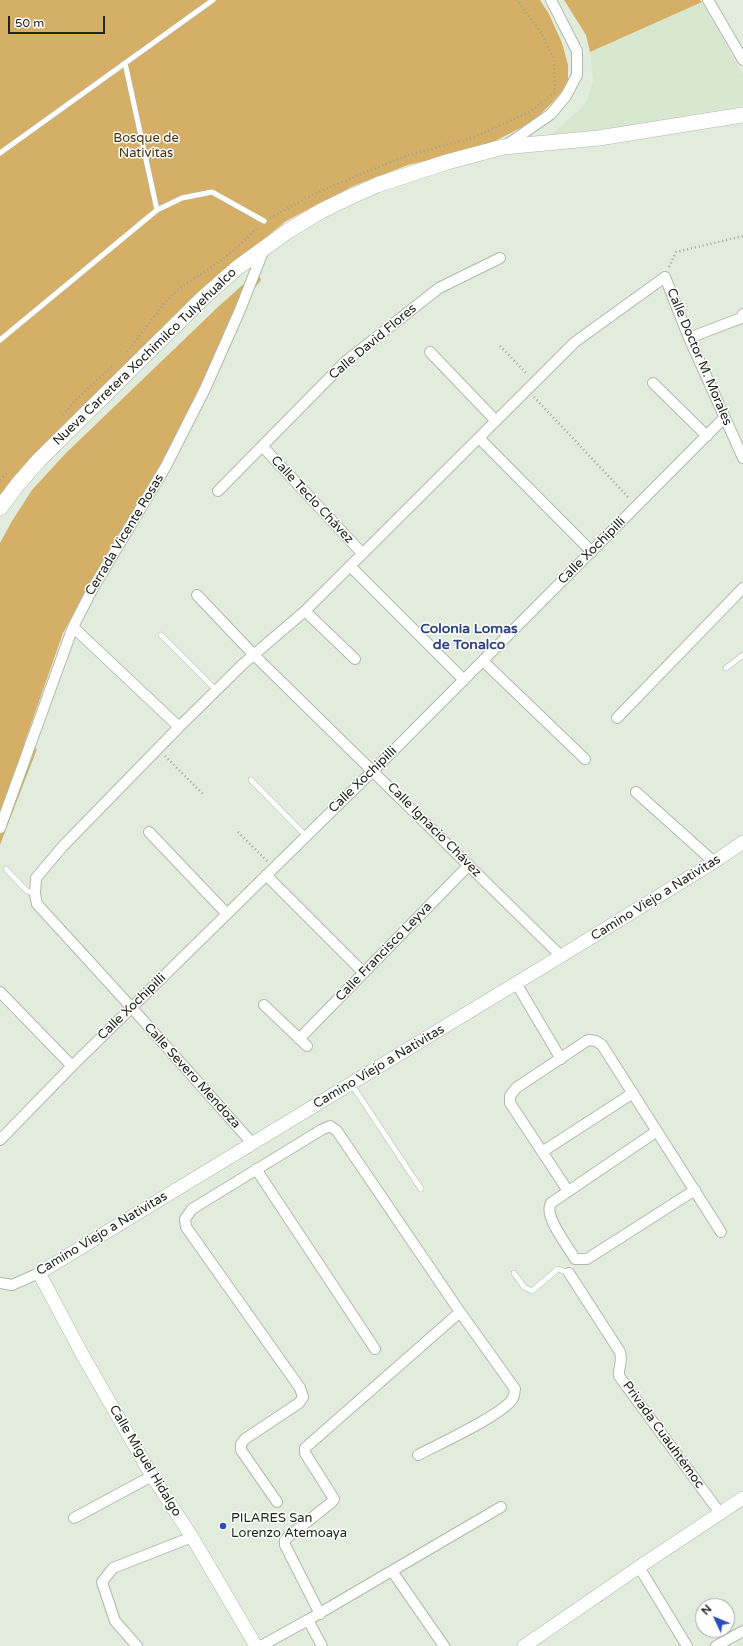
<!DOCTYPE html>
<html>
<head>
<meta charset="utf-8">
<style>
	body { margin:0 }
	#map { position:relative; width:743px; height:1646px; overflow:hidden; background:#e2ecdd; font-family:"Varela Round",sans-serif }
	canvas { display:block }
	.north { position:absolute; left:695px; top:1598px; width:40px; height:40px; box-sizing:border-box; background:#fff; border:1px solid #a6a7a5; border-radius:50%; rotate:314deg; font-size:11px; font-weight:700; line-height:16px; text-align:center; color:#20241e }
	.north::after { content:''; display:block; margin:auto; width:14px; height:18px; background:#284dbc; clip-path:polygon(50% 0,100% 100%,50% 72%,0 100%) }
	.scale { position:absolute; left:8px; top:16px; width:97px; height:18px; box-sizing:border-box; border:2px solid #20241e; border-top:0; padding-left:5px; font-size:12px; line-height:14px; white-space:nowrap; color:#20241e; -webkit-text-stroke:3px #fff; paint-order:stroke }
</style>
</head>
<body>
<div id="map">
<canvas width="743" height="1646"></canvas>
<div class="north">N</div>
<div class="scale">50 m</div>
</div>
<script>
const context = document.querySelector('canvas').getContext('2d');
context.lineJoin = 'round';
function fillPath(path, color) {
  context.fillStyle = color;
  context.fill(path, 'evenodd');
}
function stroke(path, color, width, dash) {
  context.strokeStyle = color;
  context.lineWidth = width;
  context.lineCap = dash ? 'butt' : 'round';
  context.setLineDash(dash || []);
  context.stroke(path);
}
function label(font, color, halo, rows, align = 'center') {
  context.font = font + ' "Varela Round",sans-serif';
  context.lineWidth = 3;
  context.setLineDash([]);
  context.textBaseline = 'middle';
  context.strokeStyle = halo;
  context.fillStyle = color;
  for (const [text, x, y, turn = 0] of rows) {
    context.save();
    context.translate(x, y);
    context.rotate((+turn || 0) * Math.PI / 180);
    context.textAlign = isNaN(turn) ? turn : align;
    if (halo) context.strokeText(text, 0, 0);
    context.fillText(text, 0, 0);
    context.restore();
  }
}
const built = new Path2D(`
	M702,2L743,75V105L604,132L553,138L552,134L577,112L587,101L593,81L590,52Z`);
const green = new Path2D(`
	M0,0H540L549,14L562,43L568,65V84L552,103L532,122L495,141L467,151L408,165L353,186L286,221L270,234L271,235L0,503Z
	M564,0H700L702,2L590,52L586,35Z
	M257,272L261,280L252,291L226,356L205,401L160,480L114,541L63,633L24,744L37,749L0,845V543L12,521L32,490L65,454L219,306Z`);
const path = new Path2D(`
	M270,218L312,195L363,173L409,155L472,138L529,112L555,92L554,59L540,31L517,0
	M669,267L676,252L743,236
	M500,346L528,375
	M127,352L167,300L182,286L206,271L232,252L258,227
	M534,397L629,498
	M63,415L76,400L113,365
	M0,480L8,472
	M165,756L204,795
	M238,832L267,861`);
const service = new Path2D(`
	M125,63L157,210
	M0,153L213,0
	M0,340L157,210L182,198L212,192L264,221
	M161,635L216,690
	M726,668L743,655
	M251,780L306,836
	M6,869L27,891L35,894
	M352,1085L421,1189
	M514,1273L524,1287L532,1291L558,1269L569,1273`);
const minor = new Path2D(`
	M708,0L743,60
	M505,146L551,114L566,96L577,75V51L551,0
	M689,338L741,318L743,314
	M430,352L496,421
	M653,383L707,436
	M479,438L592,552
	M263,447L362,553
	M218,491L345,362L439,288L500,258
	M350,566L464,680
	M197,595L254,655L561,956
	M305,611L355,659
	M73,627L179,727
	M483,661L585,759
	M617,718L743,588
	M636,792L714,862
	M0,828L73,627L93,588L166,466L205,389L240,310L264,249
	M149,832L227,914
	M266,875L364,973
	M516,983L561,1059
	M0,992L72,1066
	M264,1005L307,1046
	M299,1039L469,865
	M657,1131L551,1203C543,1216 568,1246 575,1259H587L695,1190
	M0,1140L72,1066L389,755L724,418
	M252,1143L132,1008L37,904L35,894L36,878L63,846L179,727L243,664L305,611L575,342L665,277L689,338L743,458
	M542,1152L633,1093
	M256,1169L375,1349
	M568,1191L510,1103V1096L516,1088L588,1040L596,1041L602,1045L721,1232
	M569,1273L620,1352C623,1364 618,1366 619,1376L720,1513
	M0,1283L12,1285L39,1273
	M277,1502L241,1450V1444L245,1439L299,1403L303,1397L300,1388L186,1227L185,1219L192,1209L321,1130L330,1126L337,1131L460,1312L515,1389C514,1391 515,1395 513,1398C505,1414 437,1445 418,1455
	M74,1518L152,1476
	M639,1567L687,1646
	M392,1571L444,1646
	M320,1614L285,1545V1540L289,1536L332,1502L334,1499L305,1453V1448L460,1312
	M308,1620L322,1646
	M137,1646L115,1621L102,1582L113,1568L192,1537
	M261,1646L308,1620L501,1507
	M716,1646L743,1631`);
const tertiary = new Path2D(`
	M256,1646L192,1537L152,1476L82,1354L39,1273L561,956L714,862L743,842
	M524,1646L639,1567L743,1498`);
const secondary = new Path2D(`
	M0,508L18,484L39,460L203,298L237,268L288,231L321,211L348,198L377,185L447,162L503,147L599,138L743,115`);
const markers = [
	[223,1526,4,"#284dbc"]
];
const parkNames = [
	["Bosque de",146,139],
	["Nativitas",146,154]
];
const streetNames = [
	["Calle David Flores",373,342,-40],
	["Nueva Carretera Xochimilco Tulyehualco",145,357,-44],
	["Calle Doctor M. Morales",699,357,67],
	["Calle Teclo Chávez",312,500,47],
	["Cerrada Vicente Rosas",125,535,-59],
	["Calle Xochipilli",592,551,-45],
	["Calle Xochipilli",363,780,-44],
	["Calle Ignacio Chávez",434,830,45],
	["Camino Viejo a Nativitas",656,898,-32],
	["Calle Francisco Leyva",384,952,-46],
	["Calle Xochipilli",132,1007,-44],
	["Camino Viejo a Nativitas",379,1067,-31],
	["Calle Severo Mendoza",192,1076,48],
	["Camino Viejo a Nativitas",102,1234,-31],
	["Privada Cuauhtémoc",663,1435,54],
	["Calle Miguel Hidalgo",145,1461,59]
];
const poiNames = [
	["PILARES San",231,1519],
	["Lorenzo Atemoaya",231,1534]
];
const neighbourhoodNames = [
	["Colonia Lomas",469,629],
	["de Tonalco",469,645]
];
fillPath(built, '#d8e7d0');
fillPath(green, '#d6af67');
stroke(service, '#afb9aa', 6);
stroke(minor, '#afb9aa', 12);
stroke(tertiary, '#afb9aa', 14);
stroke(secondary, '#afb9aa', 16);
stroke(path, '#9ca498', 2.5, [1, 3]);
stroke(service, '#fff', 5);
stroke(minor, '#fff', 10);
stroke(tertiary, '#fff', 13);
stroke(secondary, '#fff', 15);
for (const [x, y, r, color] of markers) {
  const dot = new Path2D();
  dot.arc(x, y, r, 0, 2 * Math.PI);
  context.fillStyle = color;
  context.fill(dot);
  stroke(dot, '#fff', 1.5);
}
label('13px', '#45320d', '#fff', parkNames);
label('13px', '#20241e', '#fff', streetNames);
label('13px', '#20241e', '#fff', poiNames, 'left');
label('bold 14px', '#2d447d', '#fff', neighbourhoodNames);
</script>
</body>
</html>
